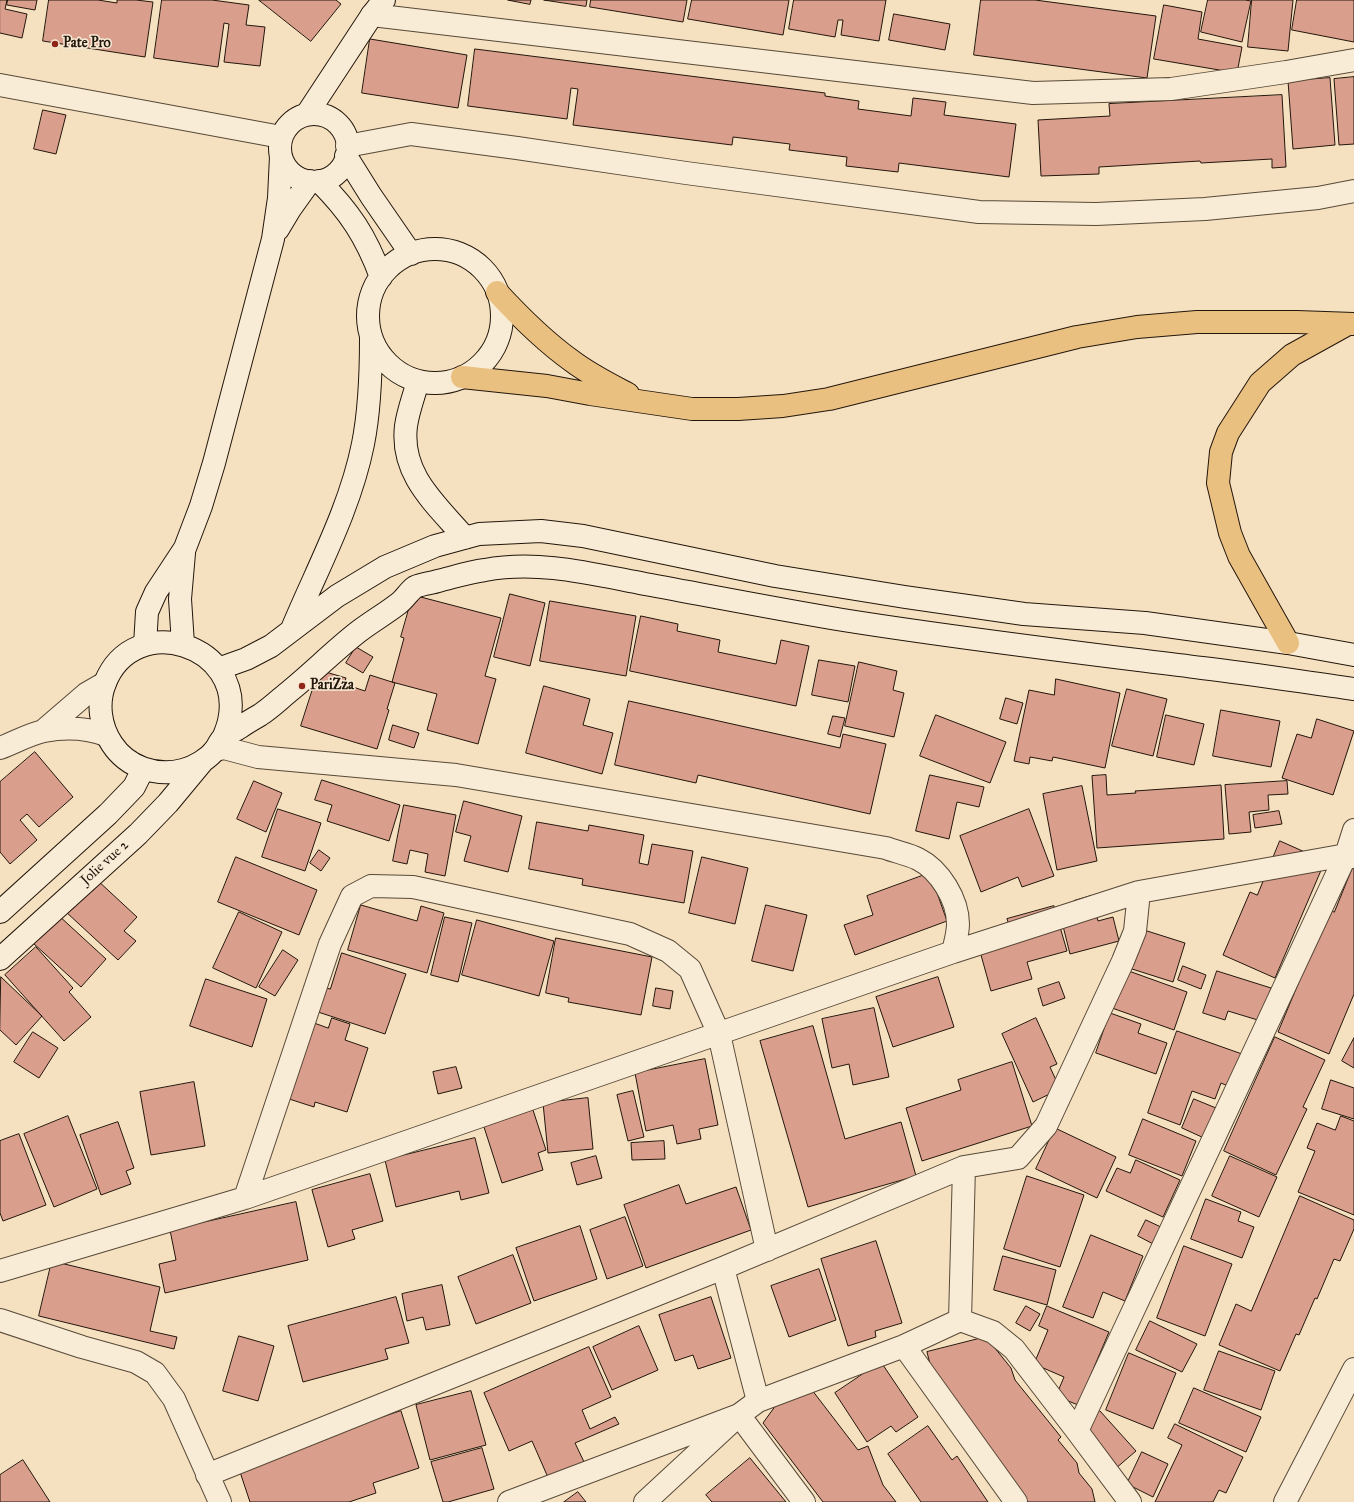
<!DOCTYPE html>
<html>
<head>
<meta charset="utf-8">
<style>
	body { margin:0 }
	canvas { display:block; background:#f5e1c0 }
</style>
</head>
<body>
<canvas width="1354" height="1502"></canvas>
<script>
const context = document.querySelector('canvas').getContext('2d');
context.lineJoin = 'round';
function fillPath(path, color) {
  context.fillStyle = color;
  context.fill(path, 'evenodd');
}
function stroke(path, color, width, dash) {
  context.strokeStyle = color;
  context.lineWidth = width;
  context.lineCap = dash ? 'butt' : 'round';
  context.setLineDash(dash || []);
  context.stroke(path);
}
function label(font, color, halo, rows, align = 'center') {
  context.font = font + ' "IM FELL Great Primer",serif';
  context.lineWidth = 3;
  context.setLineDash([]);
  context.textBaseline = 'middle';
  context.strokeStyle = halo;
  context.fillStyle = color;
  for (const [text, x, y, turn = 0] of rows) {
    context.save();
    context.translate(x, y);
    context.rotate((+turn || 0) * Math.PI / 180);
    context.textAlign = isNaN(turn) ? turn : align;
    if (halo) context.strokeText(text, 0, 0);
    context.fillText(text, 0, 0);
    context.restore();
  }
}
const building = new Path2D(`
	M0,0H7L5,9L27,14L22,38L0,33Z
	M8,0H37L35,10L7,5Z
	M49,0H98L117,3V0H136L153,2L145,57L43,41Z
	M162,0H212L249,5L246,25L265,27L260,66L224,62L229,24L224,23L218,67L154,58Z
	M259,0H336L341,4L311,41Z
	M508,0H531L530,4Z
	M544,0H587L586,6Z
	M591,0H687L683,22L590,7Z
	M692,0H789L783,35L688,19Z
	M794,0H886L879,41L841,35L843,20H838L835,37L789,29Z
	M981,0H1035L1156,16L1147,78L974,55Z
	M1208,0H1245L1251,1L1242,42L1201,32Z
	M1252,0H1293L1288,51L1248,47Z
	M1297,0H1354V42L1292,30Z
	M1164,5L1202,12L1198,39L1242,47L1237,73L1154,59Z
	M894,14L950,24L945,50L889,40Z
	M370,39L467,55L458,108L362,93Z
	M475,49L825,93V96L859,101L858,109L911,116L913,98L946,102L944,115L1016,124L1009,177L899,163L898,172L846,166L847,157L789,150L790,144L733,137L732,145L573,125L578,89L571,88L567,119L468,106Z
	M1354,77V144L1339,145L1334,79Z
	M1330,78L1335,145L1293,149L1288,81Z
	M1282,95L1286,167L1272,168V159L1201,163L1200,161L1099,167V174L1041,176L1038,120L1110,116L1109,104Z
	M43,110L66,115L56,154L34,149Z
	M510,594L545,603L530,666L494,657Z
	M413,595L501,618L485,676L496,679L478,744L427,730L437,694L392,682L404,638L401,637Z
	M550,601L636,616L626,676L540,661Z
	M641,616L678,624L677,631L720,640L718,652L776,664L781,640L809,646L796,706L630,671Z
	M356,647L373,657L363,673L346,663Z
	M819,660L855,666L848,702L812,695Z
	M859,662L897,671L893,690L904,693L894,737L845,726Z
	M319,670L346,678L344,684L365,691L370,675L395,683L387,709L389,710L377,749L301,726Z
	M1056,679L1120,693L1105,768L1053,757L1052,761L1030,757L1029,764L1014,761L1029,690L1054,695Z
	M544,686L590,699L583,725L613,733L602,774L526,753Z
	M1127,689L1167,699L1153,756L1112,746Z
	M1006,698L1023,703L1017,724L1000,719Z
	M629,701L840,748L843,734L886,744L870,814L698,775L696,783L615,765Z
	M1221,710L1280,721L1271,767L1213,756Z
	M936,715L1006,742L990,783L920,756Z
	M1166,715L1204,724L1194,765L1157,757Z
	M833,716L845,718L840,737L828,734Z
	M1317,719L1354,731L1333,795L1282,778L1297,734L1311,738Z
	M393,725L419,733L414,748L389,740Z
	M35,752L73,797L39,827L27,814L20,820L37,840L10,864L0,852V782Z
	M930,775L984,787L979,807L957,802L949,839L916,831Z
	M1106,775L1107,795L1136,793L1135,791L1221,785L1224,839L1097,848L1092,776Z
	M322,780L400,805L389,841L327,821L332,805L315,800Z
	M254,781L282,793L266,832L237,819Z
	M1287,781L1288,794L1268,795L1269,810L1249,812L1251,832L1229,834L1225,785Z
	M1082,786L1097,861L1057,870L1043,794Z
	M464,801L522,816L508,872L464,861L471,836L456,832Z
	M404,805L456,815L445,876L425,872L428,854L410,850L407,864L393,861Z
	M278,809L321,823L305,871L262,857Z
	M1029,809L1054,876L1022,887L1018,877L981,892L960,836Z
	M1279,811L1282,824L1255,828L1253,815Z
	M537,822L588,831L589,825L644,835L639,863L648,865L652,844L693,851L684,903L582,885L583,879L529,869Z
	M1280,841L1325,861L1275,978L1223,955L1250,892L1257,895Z
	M319,850L330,858L321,871L310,863Z
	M236,857L317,890L299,935L218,902Z
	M702,857L748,868L735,924L689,913Z
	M1354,864V994L1329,1054L1278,1032L1329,910L1334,912Z
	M930,873L947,921L855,955L844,925L873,915L867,896Z
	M96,879L137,917L124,931L136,941L118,960L66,912Z
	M1091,896L1098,921L1113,917L1119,941L1070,954L1063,926L1080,922L1074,901Z
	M361,905L417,921L421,906L444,913L427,973L348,950Z
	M766,905L807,915L793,971L752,961Z
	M1054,906L1067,951L1027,962L1032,979L991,991L976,937L1010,927L1007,919Z
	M239,912L282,932L256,988L213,968Z
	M57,914L106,959L81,987L32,942Z
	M445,917L472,923L458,982L431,975Z
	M477,920L554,941L539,996L462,975Z
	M1144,930L1185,943L1173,982L1132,969Z
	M556,938L652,957L641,1015L568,1002L569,998L546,993Z
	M36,947L73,988L69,992L91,1017L64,1041L5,975Z
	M283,950L298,960L275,996L259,987Z
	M342,953L406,974L385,1034L315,1011L323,987L330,989Z
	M1183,966L1206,975L1201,989L1178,980Z
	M1126,970L1187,992L1174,1030L1112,1008Z
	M1217,971L1271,988L1261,1021L1228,1011L1225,1020L1203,1013Z
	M1,977L42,1016L16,1045L0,1030Z
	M938,977L954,1027L893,1047L876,997Z
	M206,979L267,999L252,1047L190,1026Z
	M1059,982L1065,998L1043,1006L1038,989Z
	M656,988L673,991L670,1009L653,1006Z
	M874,1008L889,1077L853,1085L849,1064L832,1068L822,1019Z
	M1110,1013L1141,1024L1138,1033L1167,1043L1156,1074L1096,1053Z
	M332,1018L350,1024L345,1040L368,1048L347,1112L315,1102L314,1107L283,1097L314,1023L328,1028Z
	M1036,1018L1057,1064L1050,1067L1060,1089L1033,1102L1002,1034Z
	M813,1026L845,1139L901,1122L916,1176L808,1207L760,1041Z
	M1177,1031L1242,1054L1230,1087L1221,1083L1215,1099L1192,1091L1180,1125L1148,1113Z
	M33,1032L58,1048L39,1078L14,1062Z
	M1275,1037L1325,1060L1303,1107L1307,1109L1276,1175L1224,1151Z
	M1354,1038V1068L1342,1061Z
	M705,1059L718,1125L699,1129L701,1139L677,1144L673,1125L646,1131L635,1073Z
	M1012,1062L1032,1126L922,1161L906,1108L961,1090L958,1080Z
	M456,1067L462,1088L438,1094L433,1072Z
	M1331,1080L1354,1088V1119L1322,1109Z
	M194,1082L205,1146L151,1155L140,1092Z
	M633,1091L644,1137L628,1141L617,1095Z
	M588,1098L593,1149L548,1153L543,1103Z
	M1194,1099L1216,1108L1204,1138L1182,1128Z
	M533,1110L546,1150L538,1153L543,1170L502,1183L484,1127Z
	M68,1116L97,1189L54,1207L24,1134Z
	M1341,1116L1354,1121V1215L1298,1192L1315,1151L1307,1148L1317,1123L1335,1130Z
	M1143,1119L1196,1141L1182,1176L1129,1155Z
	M118,1122L134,1168L126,1171L131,1184L101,1195L80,1135Z
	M1055,1128L1116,1157L1097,1198L1036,1169Z
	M19,1134L46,1205L3,1221L0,1213V1141Z
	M475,1138L489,1193L461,1200L459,1191L396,1207L385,1160Z
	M664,1141L665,1159L632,1160L631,1143Z
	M596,1156L602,1178L577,1185L571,1163Z
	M1230,1156L1277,1177L1259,1217L1212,1196Z
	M1136,1160L1180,1180L1163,1217L1106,1191L1117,1168L1130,1173Z
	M370,1174L383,1221L352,1230L355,1239L328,1247L312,1190Z
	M1027,1176L1084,1195L1060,1267L1004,1249Z
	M679,1185L686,1204L736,1187L751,1230L646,1268L624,1205Z
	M1300,1196L1354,1220V1229L1340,1261L1334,1259L1317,1299L1315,1298L1299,1335L1296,1334L1280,1371L1219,1345L1236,1304L1251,1311Z
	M1206,1199L1241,1212L1238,1221L1254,1227L1242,1258L1191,1239Z
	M296,1202L308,1260L165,1293L159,1264L176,1260L170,1230Z
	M625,1217L643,1266L607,1279L590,1230Z
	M1146,1220L1163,1228L1155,1245L1138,1236Z
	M580,1226L597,1279L534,1301L516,1248Z
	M1091,1235L1143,1256L1125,1301L1103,1292L1093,1318L1063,1307Z
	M876,1241L902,1323L875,1331L876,1337L848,1346L821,1259Z
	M1184,1246L1232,1264L1205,1336L1157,1318Z
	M513,1255L531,1303L476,1324L458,1277Z
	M1003,1256L1056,1270L1047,1305L994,1290Z
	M52,1261L160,1287L150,1331L177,1337L174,1349L39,1316Z
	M819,1269L836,1320L789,1337L771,1286Z
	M442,1285L450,1325L426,1330L423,1317L407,1321L402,1294Z
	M396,1297L409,1343L385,1349L388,1359L303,1382L288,1326Z
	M711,1297L731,1358L698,1369L693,1355L675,1361L659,1315Z
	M1026,1306L1040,1314L1030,1331L1016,1323Z
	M1047,1306L1109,1332L1078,1405L1056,1396L1064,1377L1034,1364L1048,1330L1039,1326Z
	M1150,1321L1197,1344L1182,1372L1136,1350Z
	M639,1326L658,1370L612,1390L593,1347Z
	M239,1336L274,1346L258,1401L223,1391Z
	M986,1337L1011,1368L1015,1380L1061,1437L1058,1440L1077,1463L1079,1473L1092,1489L1095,1502H1028L968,1429L932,1372L927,1352Z
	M589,1347L611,1397L582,1410L590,1429L615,1417L619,1424L575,1443L586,1466L550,1482L532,1441L509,1451L484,1393Z
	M1219,1351L1275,1371L1261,1410L1204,1390Z
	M1129,1353L1176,1373L1153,1429L1106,1410Z
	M881,1362L918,1417L896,1432L891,1426L867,1442L835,1393Z
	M1194,1388L1261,1417L1246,1452L1179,1423Z
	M812,1390L858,1450L868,1446L883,1485L896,1502H823L763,1423L776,1405Z
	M471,1391L486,1445L430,1460L416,1405Z
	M401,1411L419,1468L373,1483L376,1493L349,1502H250L238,1466Z
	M1100,1411L1136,1451L1115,1469L1080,1429Z
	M1175,1424L1243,1457L1226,1493L1219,1490L1213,1502H1155L1182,1445L1168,1438Z
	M928,1426L952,1460L957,1456L988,1502H921L888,1454Z
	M482,1448L494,1489L448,1502H443L431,1462Z
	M1142,1452L1168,1464L1153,1497L1127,1484Z
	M750,1458L786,1502H712L706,1495Z
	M23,1460L50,1502H0V1475Z
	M578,1492L586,1502H564Z`);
const street = new Path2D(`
	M372,15L1033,93L1171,89L1286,72L1354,60
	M0,85L281,137
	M347,146L411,134L517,148L686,173L979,212L1096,214L1205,209L1318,198L1354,191
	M43,731L86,694L105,683
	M0,748C14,743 29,734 44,731C65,727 87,728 106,735
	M215,750L224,748L258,757L456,775L886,848C896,852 908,854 918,859C940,870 958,900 958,924C958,933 955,943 953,952
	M245,1198L330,944L352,896L371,886L413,887L630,934L668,951L690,969L719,1034L767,1250
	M723,1268L758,1401
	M0,1271L245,1198L953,952L1139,892L1346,855L1354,857
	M0,1320L82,1347L136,1362L155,1373L174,1399L220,1502
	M960,1320L964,1167
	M904,1346L1016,1502
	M1077,1431L1346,855L1354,830
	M207,1475L723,1268L964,1167L1018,1158L1046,1126L1123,961L1135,931L1139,892
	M509,1502L739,1415L758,1401L904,1346L960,1320L993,1332L1014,1349L1077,1431L1130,1502
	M645,1502L739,1415L804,1502
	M1285,1502L1354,1369`);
const secondary = new Path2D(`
	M307,114L372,15L384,0
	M280 148a34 34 0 1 1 68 0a34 34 0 1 1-68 0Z
	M346,156L371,196L411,254
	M319,181C349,211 366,236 381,277
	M278,229L290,209L310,181
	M368 316a67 67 0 1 1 134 0a67 67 0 1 1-134 0Z
	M418,381C414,396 408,411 406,426C400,475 436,504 465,538
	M292,629C317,569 350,509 363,444C370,409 371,374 371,338
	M183,644L180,599L184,553
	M145,645L147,612L156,592L185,548L201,506L214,463L273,239L279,198L281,156
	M218,669L246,659L271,646L337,596L385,567L435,546L479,534L541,531L583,536L775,576L905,597L1024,614L1145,623L1288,643L1354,655
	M224,736C226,731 228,726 229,721C246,645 134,609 105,683C97,703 100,726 112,744C127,767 156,777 183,770C195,767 208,759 216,749C218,745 222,738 225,736C229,732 235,731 239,728C246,723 253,719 260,715C271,708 281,698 291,690C314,671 335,650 358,632C371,622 385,614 398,604C404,600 409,591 415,587C421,584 432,583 438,581C454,577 469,572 485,570C539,560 592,574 645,584C711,596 777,609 843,620C962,639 1082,653 1202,668C1253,674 1303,682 1354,689
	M0,912L108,814L134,787L143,769
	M0,959L138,834L168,803L202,762`);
const highway = new Path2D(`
	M497,292C520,317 544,341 572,361C589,374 609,384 628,394
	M462,377L547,386L590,394L692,409H738L783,406L829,399L1077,337L1137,327L1197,322H1297L1354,324
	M1288,643L1239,556L1230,533L1218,483L1221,452L1228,433L1260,383L1292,355L1348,324`);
const markers = [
	[55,44,4,"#8f2418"],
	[302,686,4,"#8f2418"]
];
const poiNames = [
	["Pate Pro",63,44],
	["PariZza",310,686]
];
const streetNames = [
	["Jolie vue 2",105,863,-42]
];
fillPath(building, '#da9e8d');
stroke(building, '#23160b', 1);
stroke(street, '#584938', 24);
stroke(secondary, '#23160b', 24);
stroke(highway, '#23160b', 24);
stroke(street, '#f8ecd6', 22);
stroke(secondary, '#f8ecd6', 22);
stroke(highway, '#eac080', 22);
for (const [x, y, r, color] of markers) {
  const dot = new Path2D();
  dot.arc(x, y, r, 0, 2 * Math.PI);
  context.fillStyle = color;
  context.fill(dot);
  stroke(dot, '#f8ecd6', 1.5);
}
label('bold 14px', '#23160b', '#f8ecd6', poiNames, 'left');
label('14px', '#23160b', '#f8ecd6', streetNames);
</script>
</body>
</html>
